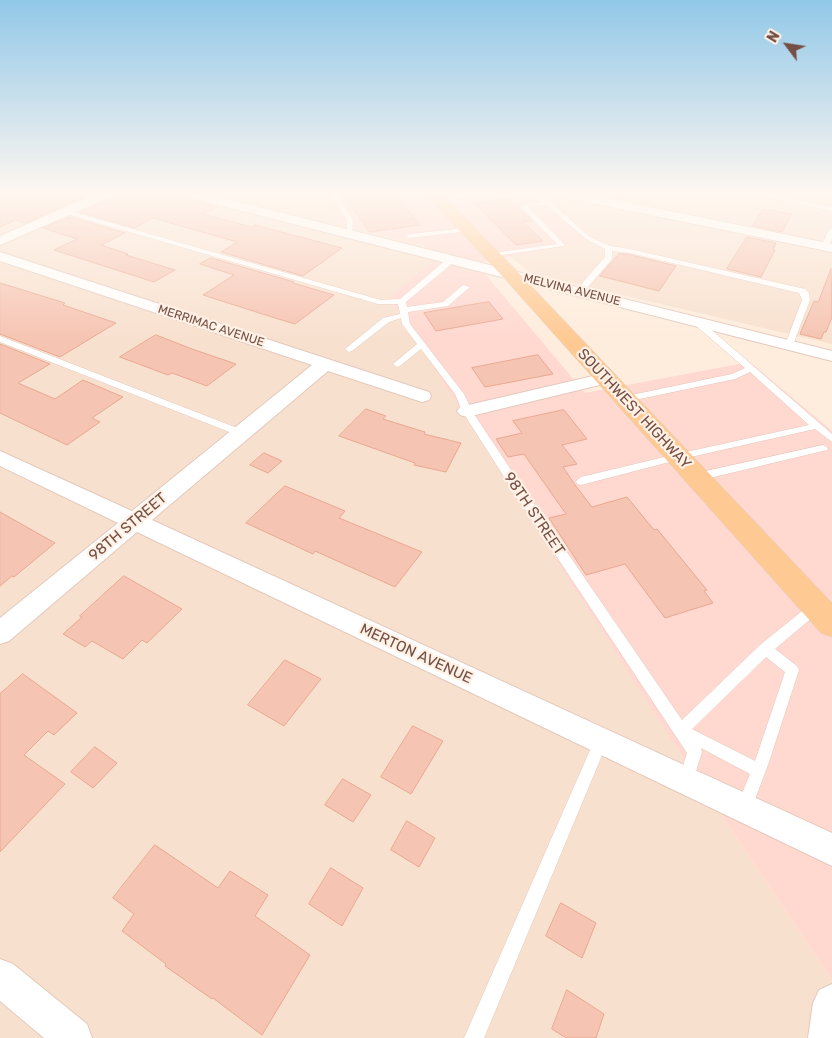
<!DOCTYPE html>
<html>
<head>
<meta charset="utf-8">
<style>
	body { margin:0 }
	#map { position:relative; width:832px; height:1038px; overflow:hidden; background:#feeddd; font-family:Rubik,sans-serif }
	canvas { display:block }
	.north { position:absolute; left:762px; top:20px; width:50px; height:50px; -webkit-text-stroke:4px #fff1e5; paint-order:stroke; rotate:301deg; font-size:14px; font-weight:700; line-height:20px; text-align:center; color:#754f44 }
	.north::after { content:''; display:block; margin:auto; width:18px; height:22px; background:#754f44; clip-path:polygon(50% 0,100% 100%,50% 72%,0 100%) }
</style>
</head>
<body>
<div id="map">
<canvas width="832" height="1038"></canvas>
<div class="north">N</div>
</div>
<script>
const context = document.querySelector('canvas').getContext('2d');
context.lineJoin = 'round';
function fillPath(path, color) {
  context.fillStyle = color;
  context.fill(path, 'evenodd');
}
function stroke(path, color, width, dash) {
  context.strokeStyle = color;
  context.lineWidth = width;
  context.lineCap = dash ? 'butt' : 'round';
  context.setLineDash(dash || []);
  context.stroke(path);
}
function label(font, color, halo, rows, align = 'center') {
  context.font = font + ' Rubik,sans-serif';
  context.lineWidth = 4.5;
  context.setLineDash([]);
  context.textBaseline = 'middle';
  context.strokeStyle = halo;
  context.fillStyle = color;
  for (const [text, x, y, turn = 0] of rows) {
    context.save();
    context.translate(x, y);
    context.rotate((+turn || 0) * Math.PI / 180);
    context.textAlign = isNaN(turn) ? turn : align;
    if (halo) context.strokeText(text, 0, 0);
    context.fillText(text, 0, 0);
    context.restore();
  }
}
const residential = new Path2D(`
	M0,195H324L342,226L422,245L430,263L390,297L671,740L832,980V1038H0Z
	M544,195H832V344L532,274L510,256L596,240Z`);
const commercial = new Path2D(`
	M324,195H544L597,240L476,263L585,393L750,362L832,431V980L671,740L389,297L430,263L423,245L342,226Z`);
const building = new Path2D(`
	M0,195H88L25,223L16,220L0,227Z
	M112,195H187L191,200L217,207L203,214L252,227L255,225L342,248L303,276L221,252L237,242L153,218L135,228L80,212L109,200Z
	M344,195H396L420,225L370,232Z
	M509,199L532,221L523,222L543,241L516,245L475,204Z
	M763,209L792,214L782,232L753,226Z
	M70,217L125,233L101,245L128,254L126,255L175,270L154,282L54,250L77,239L43,228Z
	M747,237L776,243L773,250H775L761,277L727,269Z
	M619,254H627L676,266L659,291L600,276Z
	M211,258L294,282L293,283L334,295L295,324L275,318L203,295L234,275L200,264Z
	M831,269L832,317L826,332H824L821,339L800,334L814,301L818,302Z
	M0,283L65,303L63,305L116,323L60,357L0,334Z
	M489,302L503,319L436,331L424,313Z
	M156,335L192,349L236,364L207,386L172,373L168,375L120,357Z
	M0,344L50,364L18,383L55,399L83,380L123,397L92,418L100,422L67,445L0,413Z
	M538,355L553,374L485,387L472,368Z
	M366,409L386,416L383,419L425,432L424,434L461,443L446,472L414,465L415,463L339,436Z
	M564,410L587,439L562,445L577,464L563,467L575,485L592,507L627,497L654,530L657,529L707,590L704,591L713,603L665,618L625,564L586,575L549,518L566,514L524,454L508,457L496,439L522,433L513,421Z
	M264,453L282,461L268,473L250,465Z
	M285,486L345,511L339,518L422,552L395,587L315,551L313,554L246,523Z
	M0,512L55,543L14,577L12,576L0,586Z
	M124,576L182,609L147,643L142,640L123,659L92,641L85,647L63,634L82,617L80,616Z
	M285,660L321,679L284,726L248,705Z
	M23,674L77,713L54,735L48,731L24,755L65,784L0,852V694Z
	M413,726L443,741L411,794L381,777Z
	M95,747L117,763L93,788L71,772Z
	M343,779L371,795L353,822L325,805Z
	M407,821L435,838L419,867L391,850Z
	M155,845L218,888L230,871L268,895L255,916L310,955L262,1035L213,998L212,999L165,966L166,964L122,931L134,914L113,898Z
	M331,868L363,888L342,926L309,904Z
	M561,903L596,923L582,958L546,936Z
	M567,990L604,1014L596,1038H566L552,1029Z`);
const service = new Path2D(`
	M331,195H337L353,220L352,235L347,234V220Z
	M458,195H475L438,202L435,200Z
	M535,195H542L590,237L610,246L630,249L805,289L809,293L810,300L793,345L789,348L785,345L802,300L799,293L630,253L612,251V259L582,294H576V290L605,257V249L586,239L546,205L528,207L564,244V246L489,257V253H492L557,244L520,206L542,202Z
	M758,195H771L832,207V211Z
	M66,210L381,300L400,299L448,258H454V262L406,302L407,307L443,302L463,285L470,287L448,306L408,312L410,324L464,394L472,411L523,488L682,720L760,645L812,603L816,602L820,603L822,607L820,611L775,649L797,666L799,670L769,762L750,813L744,816L738,813L736,808L750,774L701,748L702,752L691,787L686,789L681,787L678,782L687,753L515,494L462,411L455,394L421,349L400,366L397,367L393,364L417,344L402,324L401,318L389,322L352,351L349,352L345,349L383,318L400,314L398,304H378L64,213L63,212ZM766,657L785,672L755,761L692,729Z
	M468,228L470,229V231L409,238L406,236L409,234Z
	M832,228V238L829,246L823,247L821,246L829,230Z
	M694,320H700L832,434V442L815,429L677,460L581,485L577,484L576,481L581,477L677,454L809,425L750,372L735,379L625,402L622,401V397L732,374L745,368L694,324Z
	M0,336L245,431L246,433L245,435H237L0,342Z
	M823,445L828,448L827,450L697,481L692,477L697,473Z
	M601,734L606,736L608,741L484,1038H464L594,741L596,736Z`);
const minor = new Path2D(`
	M93,195H110L108,198L0,245V236Z
	M189,195H211L832,351V361L191,198Z
	M566,195H591L832,244V252L572,199Z
	M0,252L429,392L431,396L429,400L422,402L328,371L152,520L832,833V866L137,532L9,641L0,644V618L118,523L0,466V451L132,511L312,365L0,261Z
	M606,373L612,374L615,378L612,382L467,417L460,415L457,411L460,407Z
	M0,959L13,964L87,1024L92,1038H44L0,1001Z
	M832,984V1038H808L813,1003L819,990Z`);
const primary = new Path2D(`
	M426,195H443L517,271L832,603V637L821,633L505,279Z`);
const farStreetnames = [
	["MELVINA AVENUE",572,290,14],
	["MERRIMAC AVENUE",211,326,18]
];
const streetNames = [
	["SOUTHWEST HIGHWAY",634,409,47],
	["98TH STREET",534,514,56],
	["98TH STREET",128,527,-40],
	["MERTON AVENUE",416,654,25]
];
fillPath(residential, '#f8e0ce');
fillPath(commercial, '#ffd8d0');
fillPath(building, '#f6c4b2');
stroke(building, '#eaa891', 1);
stroke(service, '#e4c9bc', 1);
stroke(minor, '#e4c9bc', 2);
stroke(primary, '#dbd1ce', 1);
fillPath(service, '#fff');
fillPath(minor, '#fff');
fillPath(primary, '#ffc993');
const sky = context.createLinearGradient(0, 0, 0, 340);
sky.addColorStop(0, '#91c8e8');
sky.addColorStop(0.57, '#fff7f0');
sky.addColorStop(1, '#fff7f000');
context.fillStyle = sky;
context.fillRect(0, 0, 832, 340);
label('12px', '#754f44', '#fff1e5', farStreetnames);
label('15px', '#754f44', '#fff1e5', streetNames);
</script>
</body>
</html>
